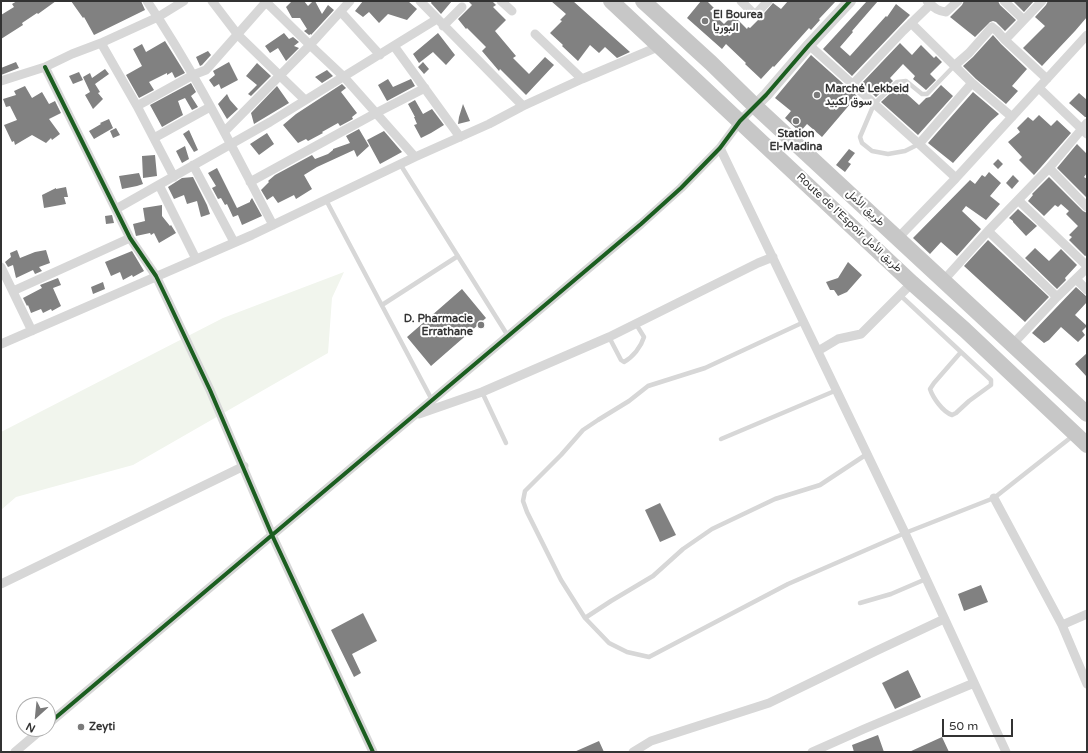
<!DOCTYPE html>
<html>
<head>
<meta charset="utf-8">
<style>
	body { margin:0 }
	#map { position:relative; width:1088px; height:753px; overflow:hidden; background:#fff; font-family:"Varela Round",sans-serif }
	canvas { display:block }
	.frame { position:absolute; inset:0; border:2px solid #333; pointer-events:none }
	.north { position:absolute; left:16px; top:697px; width:40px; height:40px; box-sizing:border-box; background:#fff; border:1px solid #adadad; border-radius:50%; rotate:207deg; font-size:11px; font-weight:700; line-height:16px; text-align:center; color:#333 }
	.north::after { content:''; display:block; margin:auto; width:14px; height:18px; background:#7a7a7a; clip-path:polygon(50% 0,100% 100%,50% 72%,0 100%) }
	.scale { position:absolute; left:942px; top:719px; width:71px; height:18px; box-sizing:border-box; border:2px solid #333; border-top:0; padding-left:5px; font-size:12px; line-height:14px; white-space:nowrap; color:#333; -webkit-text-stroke:3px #fff; paint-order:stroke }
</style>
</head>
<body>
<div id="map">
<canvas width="1088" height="753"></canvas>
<div class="frame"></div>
<div class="north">N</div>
<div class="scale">50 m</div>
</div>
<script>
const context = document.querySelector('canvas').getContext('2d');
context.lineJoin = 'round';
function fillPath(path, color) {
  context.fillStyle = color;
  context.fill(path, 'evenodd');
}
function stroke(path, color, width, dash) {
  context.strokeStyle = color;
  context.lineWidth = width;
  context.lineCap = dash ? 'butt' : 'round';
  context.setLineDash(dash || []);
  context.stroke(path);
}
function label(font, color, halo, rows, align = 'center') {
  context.font = font + ' "Varela Round",Vazirmatn,sans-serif';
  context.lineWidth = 4;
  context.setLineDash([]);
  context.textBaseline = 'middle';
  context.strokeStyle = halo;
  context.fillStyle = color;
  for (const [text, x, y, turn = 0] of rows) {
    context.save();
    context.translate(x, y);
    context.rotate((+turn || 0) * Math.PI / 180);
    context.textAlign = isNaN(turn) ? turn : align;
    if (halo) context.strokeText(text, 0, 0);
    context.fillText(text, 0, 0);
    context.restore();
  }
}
const green = new Path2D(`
	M344,272L332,298L328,353L133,465L16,497L1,510V432L223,318Z`);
const building = new Path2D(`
	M17,1H56L38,14L37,13L22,23L23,25L1,39V15L14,7L12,4Z
	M71,1H141L145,10L94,35L84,17L83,18Z
	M292,1H304L308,6L313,1H315L322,14L328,5L334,10L311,35V34L309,35L304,31L307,29L300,18H292L286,7Z
	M363,1H408L417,9L407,20L388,14L379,23L369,12L363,17L355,11Z
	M432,1H452L441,14L431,3Z
	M468,1H492L496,5L493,7L506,20L495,31L516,56L513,58L529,74L545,57L554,65L526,95L500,69L499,71L482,51L486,47L467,28L466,29L458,19L472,5Z
	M551,1H573L630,52L617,58L605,47L599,53L590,45L578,61L562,46L563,45L550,33L562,21L560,20L566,14Z
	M701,1H707L714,8L710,11L724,24L731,17L734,20L736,18L747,29L748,27L750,28L759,19L773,3L781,9L788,1H836L819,19L820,20L811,30L809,28L774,67L773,66L761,79L745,64L746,63L726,44L722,49L687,18Z
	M867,1H878L852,31L853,32L840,47L850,56L886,16L887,17L896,4L910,15L852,76L823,49Z
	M964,1H998L1000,5L1016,20L1005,31L996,22L993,21L990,22L975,37L950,17L962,5Z
	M1013,1H1034L1024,12Z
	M1048,1H1087V17L1075,31L1042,66L1023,48L1045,26L1035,17L1046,5Z
	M284,33L289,39L293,37L299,42L294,46L299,48L286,61L278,48L270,53L265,46Z
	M438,33L455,55L446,65L433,52L419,63L413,54Z
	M993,35L1001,44L1027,69L1012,86L1018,91L1006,104L976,79L963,66L973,57Z
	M165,41L185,73L175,78L172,72L167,75V73L149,82L154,90L139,98L126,75L142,66L133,49L142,44L146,52Z
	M900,43L912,55L921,45L934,58L936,56L942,62L930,74L936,80L926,90L913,79L915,76L903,64L890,78L893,81L876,97L861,84Z
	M208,51L211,55L202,65L200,66L196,57Z
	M811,55L857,96L822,137L807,124L800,132L785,118L791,111L775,98Z
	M16,62L19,68L1,75V68Z
	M229,62L238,80L221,89L219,84L214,87L209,80L215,75L213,71Z
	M423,62L429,69L424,74L418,67Z
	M257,63L271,76L251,96L248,94L257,85L246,76Z
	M105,69L109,74L95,84L100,92L98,93L103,99L93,109L85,95L90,92L83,77L90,73L92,78Z
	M327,70L333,76L322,83L315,77Z
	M79,72L83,80L73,84L69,76Z
	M388,79L393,87L411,79L415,86L387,101L378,85Z
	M191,83L196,92L191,96L198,107L192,110L185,98L178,101L183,115L162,127L150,105Z
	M342,84L346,88L341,92L357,113L352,117L353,119L340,126L338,123L322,132L323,133L308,141L306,139L298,143L283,125L296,114Z
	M941,85L953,96L918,135L881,102L898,86L919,105L926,98L930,97Z
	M25,86L32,98L42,92L49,104L55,101L61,113L49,119L60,134L52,140L51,138L46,143L32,135L15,145L14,141L12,142L4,125L17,120L10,106L6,107L3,99L16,95L14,91Z
	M277,86L289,103L254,124L251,113Z
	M973,92L999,114L991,121L953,163L928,143Z
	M1079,93L1087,100V117H1085L1069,103Z
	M227,94L230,100L238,109L227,119L218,104Z
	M415,100L423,114L432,109L444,125L431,133L421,138L414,125L417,124L414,117H415L408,104Z
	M463,104L470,121L458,124L459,117Z
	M1039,115L1051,126L1057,120L1071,133L1034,175L1019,160L1022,157L1008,142L1020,132L1017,128L1028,117L1033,121Z
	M109,119L113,128L94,139L89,131L101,124L100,123Z
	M116,128L120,135L113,138L110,131Z
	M359,129L369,146L357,157L354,150L317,167L304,175L312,189L296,199L294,195L278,203L273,196L267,200L261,190L269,182L268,181L275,175L312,155L315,159L328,154L333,150V149L350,143L346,136Z
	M189,130L198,150L194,152L183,134Z
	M384,131L402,152L380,164L367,140Z
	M267,133L274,144L259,155L250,144Z
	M1077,144L1087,154V173L1084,177L1087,179V198L1057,168Z
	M185,146L189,159L182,163L176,151Z
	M849,149L855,153L848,162L851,164L845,172L836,165Z
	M155,155L157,176L143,178L142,156Z
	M998,159L1003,164L998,169L993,164Z
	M217,168L237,208L250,202V201L252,198L262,216L242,225L238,215L233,217L227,204L225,205L221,198L218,199L212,188L216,186L208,173Z
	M989,172L1001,183L990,196L1000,204L986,220L966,206L962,211L981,229L957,256L941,242L930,254L913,238L970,180L975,184L982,175L985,177Z
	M139,173L143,184L137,186L122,189L119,176Z
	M1013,175L1019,181L1012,189L1006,183Z
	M193,177L207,205L210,214L201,217L197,201L187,204L184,195L174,199L168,187L182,178Z
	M1049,177L1083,211L1087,213V255L1085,256L1069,240L1072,237L1069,235L1078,226L1066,214L1069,211L1061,204L1058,207L1055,205L1044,216L1028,201L1033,195L1032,194Z
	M66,187L68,197H64L66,204L44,208L42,195L56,188V189Z
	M162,205V216L170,226L171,225L176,233L159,243L154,233L151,235L150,233L136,236L133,224L145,221L143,208Z
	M1018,209L1037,226L1026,236L1013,222V221L1009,218Z
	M112,215L114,223L106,224L105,216Z
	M988,240L1049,297L1025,322L964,266Z
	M1035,248L1049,261L1061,249L1077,265L1065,278L1066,280L1057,289L1025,258Z
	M17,250L20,258L35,252L46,250L50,263L39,267L42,271L35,274L33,270L16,278L13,265L8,267L5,262L11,257L10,253Z
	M132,251L144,271L133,277L132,275L123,280L120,272L111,276L105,262Z
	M848,262L862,275L847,292L838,296L834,290H830L826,282L838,278Z
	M58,278L61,285L53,288L61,306L52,311L51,309L43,313L41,309L31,313L28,305L27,306L23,298L42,288L40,285Z
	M103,282L105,289L93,294L91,287Z
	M1076,287L1087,297V302L1075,315L1087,326L1082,331L1085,335L1078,342L1061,327L1049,340L1044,343L1032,333Z
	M462,289L486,318L431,366L407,337Z
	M1087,353V377L1075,364Z
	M660,503L676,535L660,542L645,510Z
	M981,585L988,602L964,611L958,594Z
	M363,613L377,641L352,654L361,673L354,677L331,630Z
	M908,670L921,697L895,709L882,683Z
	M878,735L884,752H854L852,745Z
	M942,737L949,752H909Z
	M599,741L604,752H574Z`);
const service = new Path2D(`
	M919,144L905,151L888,154L872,151L862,143L860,137L874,104L897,82L906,81L922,94H927L954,66
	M400,164L508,336
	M326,200L432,400
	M900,295L991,380V385L969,401L956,413L952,415C943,412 933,398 930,389L934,383L961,352
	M382,305L458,256
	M804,322L705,368L648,386L629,401L598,420L583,430L561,455L525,491L523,501L527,512L561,580L585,618L609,643L627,652L649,657L788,584L905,533L994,498L1074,435
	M609,337L621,360L624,362C633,357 641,347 644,337L636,324
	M482,392L506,443
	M721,439L837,390
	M860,603L891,594L926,579
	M585,618L611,601L653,576L683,549L712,529L775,499L820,485L867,454`);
const minor = new Path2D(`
	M147,1C195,72 233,149 273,225
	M212,1L238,35L305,100
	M350,1L310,45L344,77L415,157
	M420,1L523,106
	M501,1L512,11
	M741,1L755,15L768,1
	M927,1C934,7 936,11 946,12L958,1
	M1004,1L1024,20
	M341,12L380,55
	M911,23L972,83L1012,117
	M443,26L462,7
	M535,34L582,79
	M1005,40L1042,1
	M101,43L137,106L174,177
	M809,45L919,144L956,178
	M394,46L460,137
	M954,66L969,53L992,27L997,31L1005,40L1047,79
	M45,67L130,238L156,276L168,301L210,390L272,535L373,752
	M1,81L45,67L72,54L101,43L158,17L184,1
	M853,84L903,31L931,4
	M1039,88L1087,134
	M137,106L193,75L206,70L266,2
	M224,132L310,45L265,1
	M154,138L210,107
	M919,144L972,83
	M720,148L905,533L1006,752
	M193,165L234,242
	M1049,168L1087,207
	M250,182L376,113L425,88
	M159,185L196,259
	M1018,200L1087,266
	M116,209L270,122L437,19
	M988,231L1057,297L1087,268
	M898,238L956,178L1087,35
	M1,267L32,331
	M1076,279L1087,290
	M943,281L988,231L1049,168L1087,123
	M13,291L130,238
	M1,344L252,235L415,157L489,124L523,106L582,79L660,46
	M1012,345L1057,297
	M818,351L838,339L861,334L912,283
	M419,414L482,392L609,337L758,263L773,257
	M994,498L1062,625L1087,684
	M1,584L244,466
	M1062,625L1087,614
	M48,724L641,224L681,188L720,148L740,121L755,106
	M15,752L42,729
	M633,752L651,741L769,703L876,651L944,619
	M812,752L864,729L974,683`);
const tertiary = new Path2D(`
	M755,106L766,95L809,45L850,1`);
const trunk = new Path2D(`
	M611,1L912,283L965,330L1087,445
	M643,1L711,63L755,106L1087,414`);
const cycleway = new Path2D(`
	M45,67L130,238L156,276L168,301L210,390L272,535L373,752
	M48,724L641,224L681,188L720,148L740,121L766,95L809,45L850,1`);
const markers = [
	[705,21,4,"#7a7a7a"],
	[817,95,4,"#7a7a7a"],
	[796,121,4,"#7a7a7a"],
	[481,325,4,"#7a7a7a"],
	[81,727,4,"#7a7a7a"]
];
const poiNames = [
	["El Bourea",713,15],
	["البوريا",713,28],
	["Marché Lekbeid",825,89],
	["سوق لكبيد",825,102],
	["Station",796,134,"center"],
	["El-Madina",796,147,"center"],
	["D. Pharmacie",473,319,"right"],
	["Errathane",473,332,"right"],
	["Zeyti",89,727]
];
const streetNames = [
	["طريق الأمل",865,208,43],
	["Route de l’Espoir طريق الأمل",849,223,43]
];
fillPath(green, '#f1f5ed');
fillPath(building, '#818181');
stroke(service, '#d7d7d7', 4.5);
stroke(minor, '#d7d7d7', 9);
stroke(tertiary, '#d7d7d7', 12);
stroke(trunk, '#c7c7c7', 16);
stroke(cycleway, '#1b5e20', 4);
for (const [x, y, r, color] of markers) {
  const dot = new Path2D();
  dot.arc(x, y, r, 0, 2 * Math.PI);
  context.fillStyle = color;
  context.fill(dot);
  stroke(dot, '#fff', 1.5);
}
label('bold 11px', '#333', '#fff', poiNames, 'left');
label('11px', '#333', '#fff', streetNames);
</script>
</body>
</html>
